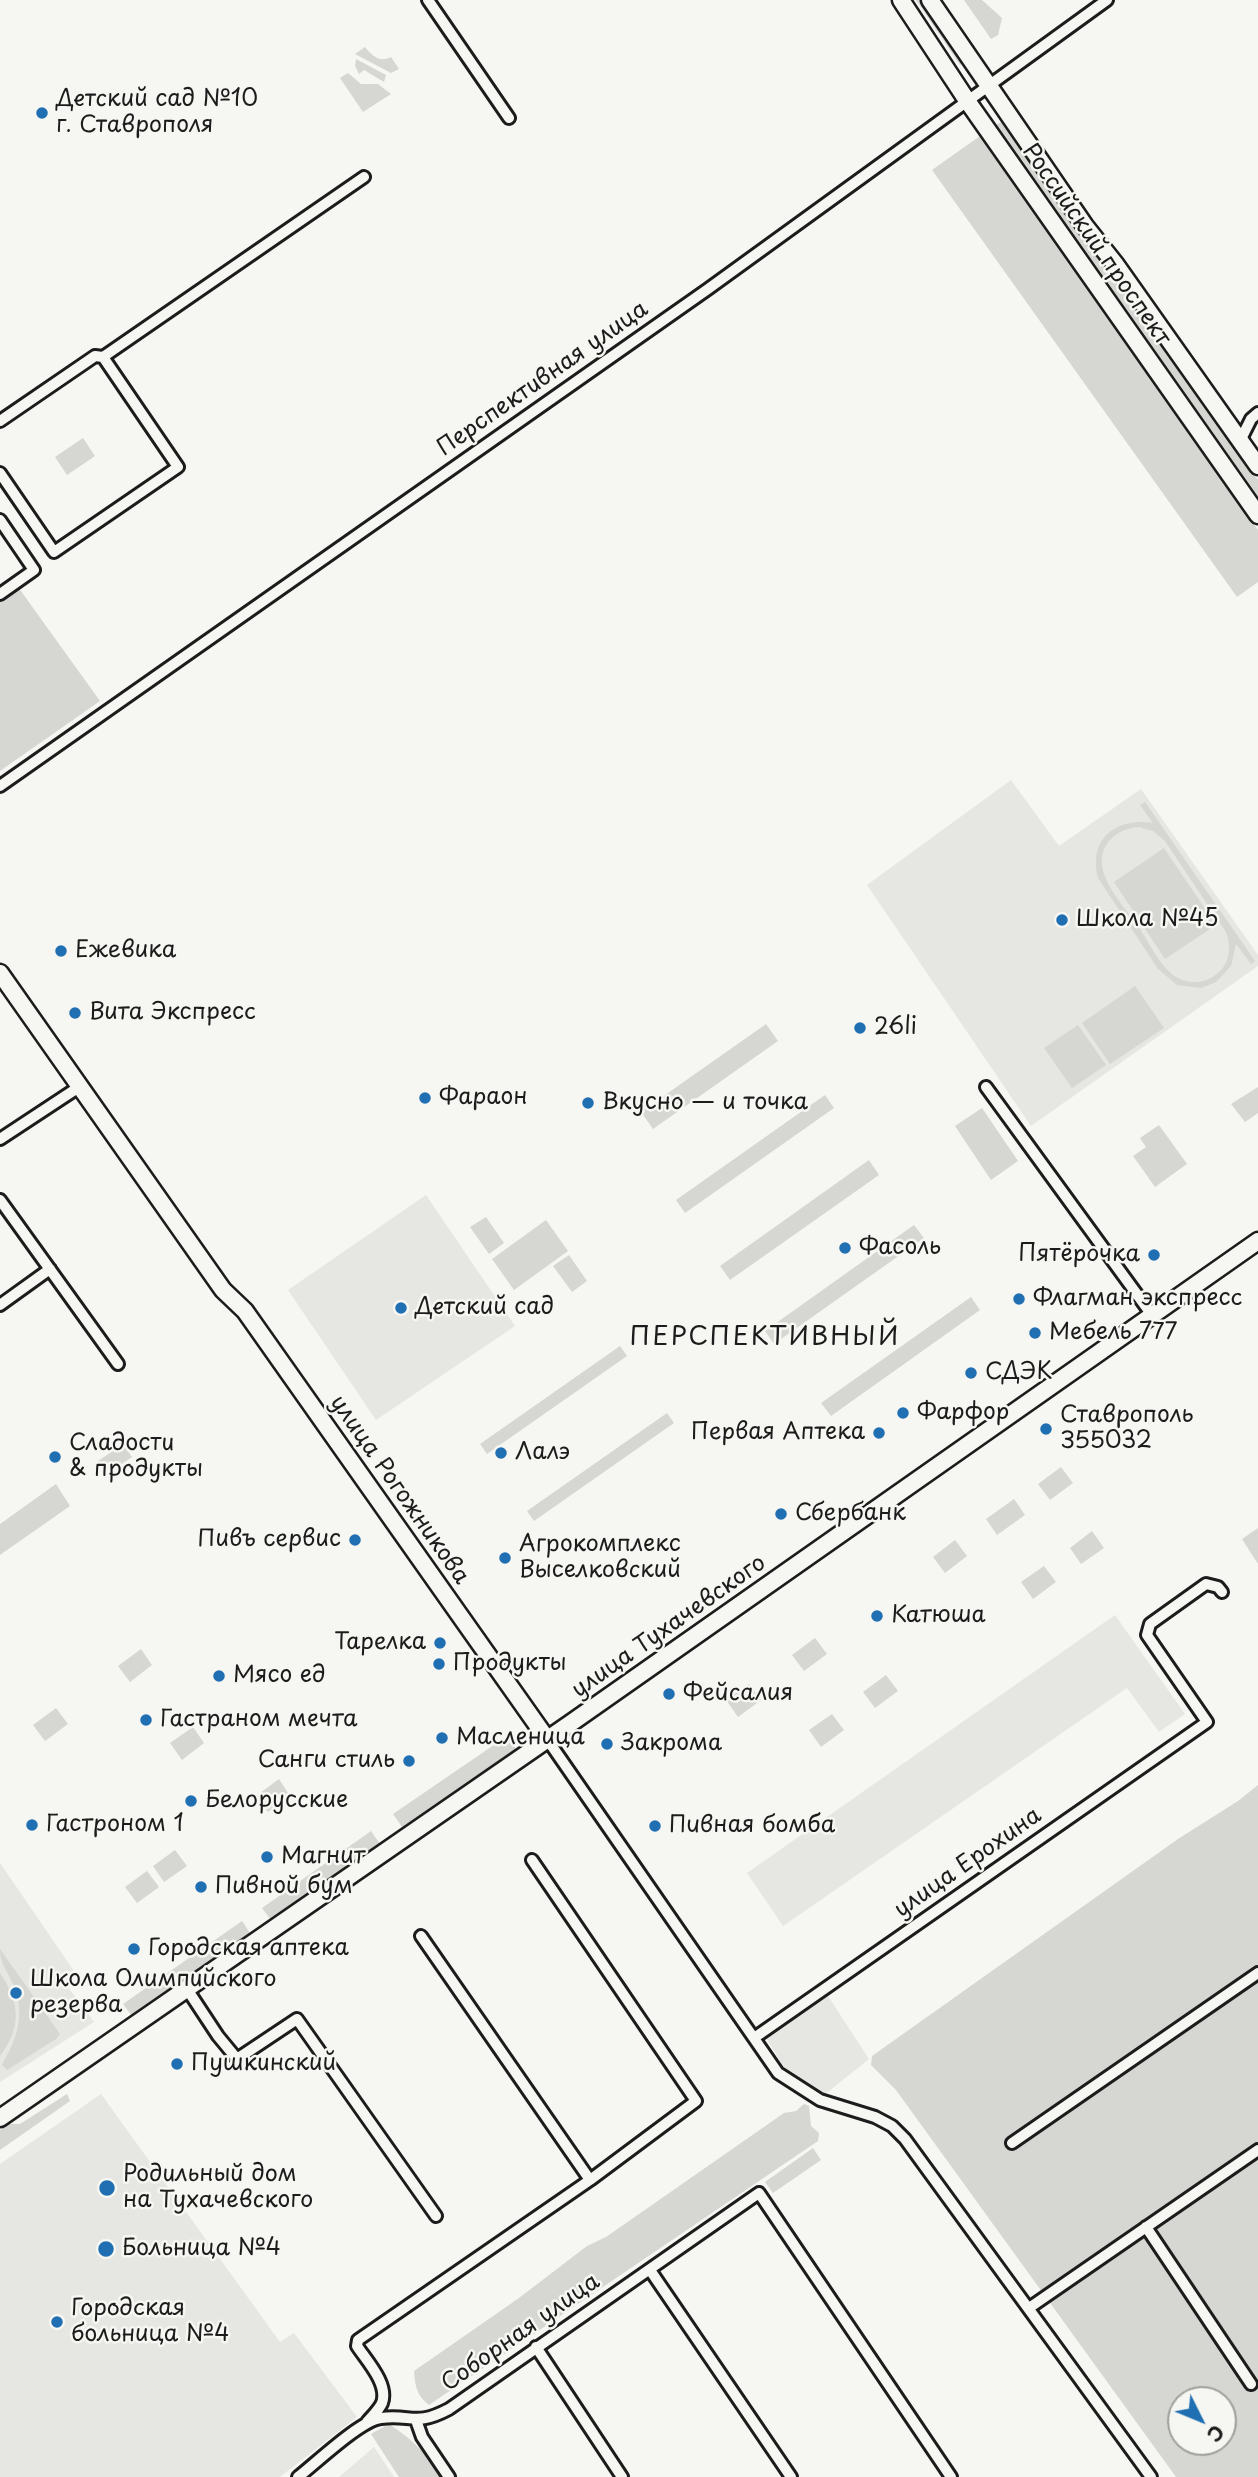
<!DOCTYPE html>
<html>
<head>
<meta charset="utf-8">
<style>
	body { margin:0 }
	#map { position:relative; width:1258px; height:2477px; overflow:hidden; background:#f6f6f2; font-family:"Playpen Sans",sans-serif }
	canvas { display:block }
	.north { position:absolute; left:1167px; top:2386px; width:70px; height:70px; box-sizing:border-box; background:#f6f6f2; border:2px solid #9f9f9c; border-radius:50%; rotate:133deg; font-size:19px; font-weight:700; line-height:28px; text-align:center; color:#1c1c1c }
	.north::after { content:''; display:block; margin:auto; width:24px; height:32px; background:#1f6fb2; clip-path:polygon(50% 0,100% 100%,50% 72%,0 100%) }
</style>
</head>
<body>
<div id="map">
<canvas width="1258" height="2477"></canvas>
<div class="north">С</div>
</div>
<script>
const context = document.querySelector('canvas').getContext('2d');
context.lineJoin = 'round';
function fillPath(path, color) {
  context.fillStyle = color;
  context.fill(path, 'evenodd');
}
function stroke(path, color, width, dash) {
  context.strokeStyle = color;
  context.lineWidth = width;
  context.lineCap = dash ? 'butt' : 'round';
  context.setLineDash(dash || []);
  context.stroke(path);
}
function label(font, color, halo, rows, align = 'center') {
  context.font = font + ' "Playpen Sans",sans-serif';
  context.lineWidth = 5;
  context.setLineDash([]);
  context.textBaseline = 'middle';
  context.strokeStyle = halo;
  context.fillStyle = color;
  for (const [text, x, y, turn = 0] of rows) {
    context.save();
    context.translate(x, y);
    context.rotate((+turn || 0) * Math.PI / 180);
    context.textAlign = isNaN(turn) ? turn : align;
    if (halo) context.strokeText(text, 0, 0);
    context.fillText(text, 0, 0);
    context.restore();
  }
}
const built = new Path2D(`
	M1011,780L1059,846L1141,789L1258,955V966L1031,1126L867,885Z
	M426,1195L515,1326L376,1420L288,1290Z
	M1115,1615L1185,1714L1159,1732L1127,1688L783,1926L747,1873Z
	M0,1863L76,1974L65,1983L94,2022L0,2082Z
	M826,1993L869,2059L824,2095L801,2084L782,2064L765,2036Z
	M101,2094L280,2342L294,2333L357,2417L280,2477H0V2164Z
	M374,2447L394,2477H339Z`);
const green = new Path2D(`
	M916,0H922L964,62L960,65Z
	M964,0H982L1002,18L998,35L991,39Z
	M365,47C372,56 380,63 391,57L399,69L391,73L355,54Z
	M356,59L386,75L384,82L364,70L359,74L355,66Z
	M348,73L361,84H378L391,94L363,112L340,78Z
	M1001,122L1077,233L1109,269L1258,480V498L996,125Z
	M980,136L1258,530V582L1237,597L932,170Z
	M83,438L95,456L67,475L55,457Z
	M18,587L100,701L0,771V600Z
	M1145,802L1255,961L1251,964L1236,944L1231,966L1216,982L1201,988L1177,985L1158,969L1098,878C1088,839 1116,817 1153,823L1140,805ZM1139,827L1153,831L1165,841L1226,932C1231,945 1231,961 1219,972C1209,982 1193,985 1180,979C1162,971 1150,944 1140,929C1124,905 1085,868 1110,840C1118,831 1128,828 1139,827Z
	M1164,848L1216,925L1165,959L1114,882Z
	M1135,986L1164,1028L1110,1064L1082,1023Z
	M766,1024L778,1041L653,1129L641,1112Z
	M1078,1025L1106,1065L1072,1088L1044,1048Z
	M1258,1087V1113L1245,1122L1231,1104Z
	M825,1095L834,1108L685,1213L676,1200Z
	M982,1108L1018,1161L991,1180L955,1126Z
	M1159,1125L1187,1164L1155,1187L1133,1156L1146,1147L1140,1138Z
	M869,1160L879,1175L730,1280L720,1266Z
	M486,1217L504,1243L489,1254L470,1227Z
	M546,1220L568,1251L514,1290L492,1259Z
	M914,1225L924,1238L774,1344L765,1331Z
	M569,1255L587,1281L572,1292L553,1266Z
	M971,1297L980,1310L831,1416L821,1403Z
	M620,1346L627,1356L487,1454L480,1444Z
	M667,1413L674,1423L534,1521L527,1511Z
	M123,1444L132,1457L107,1474L98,1461Z
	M1061,1467L1073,1483L1050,1500L1038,1484Z
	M56,1484L70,1506L0,1555V1524Z
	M1014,1499L1025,1515L997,1535L986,1519Z
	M1258,1528V1564L1242,1539Z
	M1092,1531L1104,1548L1081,1564L1070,1548Z
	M955,1540L967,1556L945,1573L933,1557Z
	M1044,1566L1056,1582L1033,1599L1021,1582Z
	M815,1638L827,1654L804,1671L792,1655Z
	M141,1649L152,1665L130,1682L118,1666Z
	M886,1675L898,1691L875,1708L863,1692Z
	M749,1684L761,1700L738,1717L726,1700Z
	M56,1708L68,1724L45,1741L33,1725Z
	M832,1714L844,1730L821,1747L809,1730Z
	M193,1727L204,1743L182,1760L170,1743Z
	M507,1736L516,1749L402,1827L393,1814Z
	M279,1779L290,1796L268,1812L256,1796Z
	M1258,1785V2477H1176L896,2090L871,2065L872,2056L1178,1839L1238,1801ZM1181,2400H1223V2442H1181Z
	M371,1831L380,1844L271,1920L262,1908Z
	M175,1850L187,1866L164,1882L153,1866Z
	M147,1871L159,1887L137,1903L125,1887Z
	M242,1921L250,1933L132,2016L123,2004Z
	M0,1949L60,2034L56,2039L7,2070L2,2065C19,2034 26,2013 11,1980C5,1967 0,1963 0,1949Z
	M0,1973C20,2003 22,2027 0,2056Z
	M67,2094L70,2101L0,2150V2130L9,2124H20Z
	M804,2104L809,2106L811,2126L819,2133L818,2141L429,2405C417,2396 415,2386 414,2371L519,2298L587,2246L606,2237L784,2113L796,2111Z
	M813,2148L821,2160L773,2193L765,2182Z
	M389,2424C412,2439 428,2455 443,2477H399L371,2434Z`);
const street = new Path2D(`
	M428,0L509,118
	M103,357L364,177
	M0,421L95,356L103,357L178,467L54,552L0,473
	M1240,441L1251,419L1258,413
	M0,520L34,570L0,594
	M0,786L708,289L1107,0
	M986,1087L1152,1315
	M0,1139L79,1087
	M0,1200L118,1364
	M0,1305L50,1269
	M547,1739L778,2073L820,2100L875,2117L892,2126L905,2139L1151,2477
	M421,1936L590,2180
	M187,1989L218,2036L237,2059L297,2019L436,2216
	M754,2038L1207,1722L1147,1635L1150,1624L1206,1584L1218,1587L1222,1592
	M1012,2143L1258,1973
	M1146,2227L1251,2384
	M650,2270L791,2477
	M1029,2308L1258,2150
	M536,2347L622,2477
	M416,2420L422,2437L449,2477
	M367,2422C372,2416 379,2410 382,2403C389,2384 366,2360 357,2346L358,2340L590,2180L696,2101L532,1860
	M298,2477C316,2463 361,2420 381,2418C412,2414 415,2427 449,2409L759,2193L951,2477`);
const secondary = new Path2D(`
	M901,0L968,102L1258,515
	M930,0L1085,226L1116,265L1258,466
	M0,973L223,1290L245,1311L547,1739
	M0,2118L571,1723L1258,1241`);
const markers = [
	[42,113,7,"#1f6fb2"],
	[1062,920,7,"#1f6fb2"],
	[61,951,7,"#1f6fb2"],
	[75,1013,7,"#1f6fb2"],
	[860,1028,7,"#1f6fb2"],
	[425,1098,7,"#1f6fb2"],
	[588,1103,7,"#1f6fb2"],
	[845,1248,7,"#1f6fb2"],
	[1154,1255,7,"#1f6fb2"],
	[1019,1299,7,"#1f6fb2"],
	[401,1308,7,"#1f6fb2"],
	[1035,1333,7,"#1f6fb2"],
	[971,1373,7,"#1f6fb2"],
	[903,1413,7,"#1f6fb2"],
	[1046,1429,7,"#1f6fb2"],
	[879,1433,7,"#1f6fb2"],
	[501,1453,7,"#1f6fb2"],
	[55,1457,7,"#1f6fb2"],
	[781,1514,7,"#1f6fb2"],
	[355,1540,7,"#1f6fb2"],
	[505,1558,7,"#1f6fb2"],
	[877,1616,7,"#1f6fb2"],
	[440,1643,7,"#1f6fb2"],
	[439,1664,7,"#1f6fb2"],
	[219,1676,7,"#1f6fb2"],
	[669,1694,7,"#1f6fb2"],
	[146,1720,7,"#1f6fb2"],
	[442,1738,7,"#1f6fb2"],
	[607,1744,7,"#1f6fb2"],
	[409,1761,7,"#1f6fb2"],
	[191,1801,7,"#1f6fb2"],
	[32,1825,7,"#1f6fb2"],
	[655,1826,7,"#1f6fb2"],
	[267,1857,7,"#1f6fb2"],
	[201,1887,7,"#1f6fb2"],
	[134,1949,7,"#1f6fb2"],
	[16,1993,7,"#1f6fb2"],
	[177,2064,7,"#1f6fb2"],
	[107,2188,9,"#1f6fb2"],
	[106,2249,9,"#1f6fb2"],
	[57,2322,7,"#1f6fb2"]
];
const poiNames = [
	["Детский сад №10",56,100],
	["г. Ставрополя",56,126],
	["Школа №45",1076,920],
	["Ежевика",75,951],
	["Вита Экспресс",89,1013],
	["26li",874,1028],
	["Фараон",439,1098],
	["Вкусно — и точка",602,1103],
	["Фасоль",859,1248],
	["Пятёрочка",1140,1255,"right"],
	["Флагман экспресс",1033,1299],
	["Детский сад",415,1308],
	["Мебель 777",1049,1333],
	["СДЭК",985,1373],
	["Фарфор",917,1413],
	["Ставрополь",1060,1416],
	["355032",1060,1442],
	["Первая Аптека",865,1433,"right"],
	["Сладости",69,1444],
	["& продукты",69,1470],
	["Лалэ",515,1453],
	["Сбербанк",795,1514],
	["Пивъ сервис",341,1540,"right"],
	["Агрокомплекс",519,1545],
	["Выселковский",519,1571],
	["Катюша",891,1616],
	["Тарелка",426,1643,"right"],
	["Продукты",453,1664],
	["Мясо ед",233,1676],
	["Фейсалия",683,1694],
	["Гастраном мечта",160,1720],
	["Масленица",456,1738],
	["Закрома",621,1744],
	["Санги стиль",395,1761,"right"],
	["Белорусские",205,1801],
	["Гастроном 1",46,1825],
	["Пивная бомба",669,1826],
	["Магнит",281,1857],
	["Пивной бум",215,1887],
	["Городская аптека",148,1949],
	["Школа Олимпийского",30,1980],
	["резерва",30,2006],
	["Пушкинский",191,2064],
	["Родильный дом",123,2175],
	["на Тухачевского",123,2201],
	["Больница №4",122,2249],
	["Городская",71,2309],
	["больница №4",71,2335]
];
const streetNames = [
	["Российский проспект",1096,245,55],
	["Перспективная улица",543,379,-35],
	["улица Рогожникова",399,1490,55],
	["улица Тухачевского",669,1627,-35],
	["улица Ерохина",968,1863,-35],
	["Соборная улица",521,2333,-35]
];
const quarterNames = [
	["ПЕРСПЕКТИВНЫЙ",765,1338]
];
fillPath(built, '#e6e6e2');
fillPath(green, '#d6d6d2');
stroke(street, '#1c1c1c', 16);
stroke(secondary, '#1c1c1c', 21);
stroke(street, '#f6f6f2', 10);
stroke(secondary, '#f6f6f2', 16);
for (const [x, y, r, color] of markers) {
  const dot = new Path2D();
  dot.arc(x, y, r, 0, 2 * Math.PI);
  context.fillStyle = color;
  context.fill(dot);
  stroke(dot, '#f6f6f2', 2.5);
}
label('23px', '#1c1c1c', '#f6f6f2', poiNames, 'left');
label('23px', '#1c1c1c', '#f6f6f2', streetNames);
context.letterSpacing = '2px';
label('26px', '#1c1c1c', '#f6f6f2', quarterNames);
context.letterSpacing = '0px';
</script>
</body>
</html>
